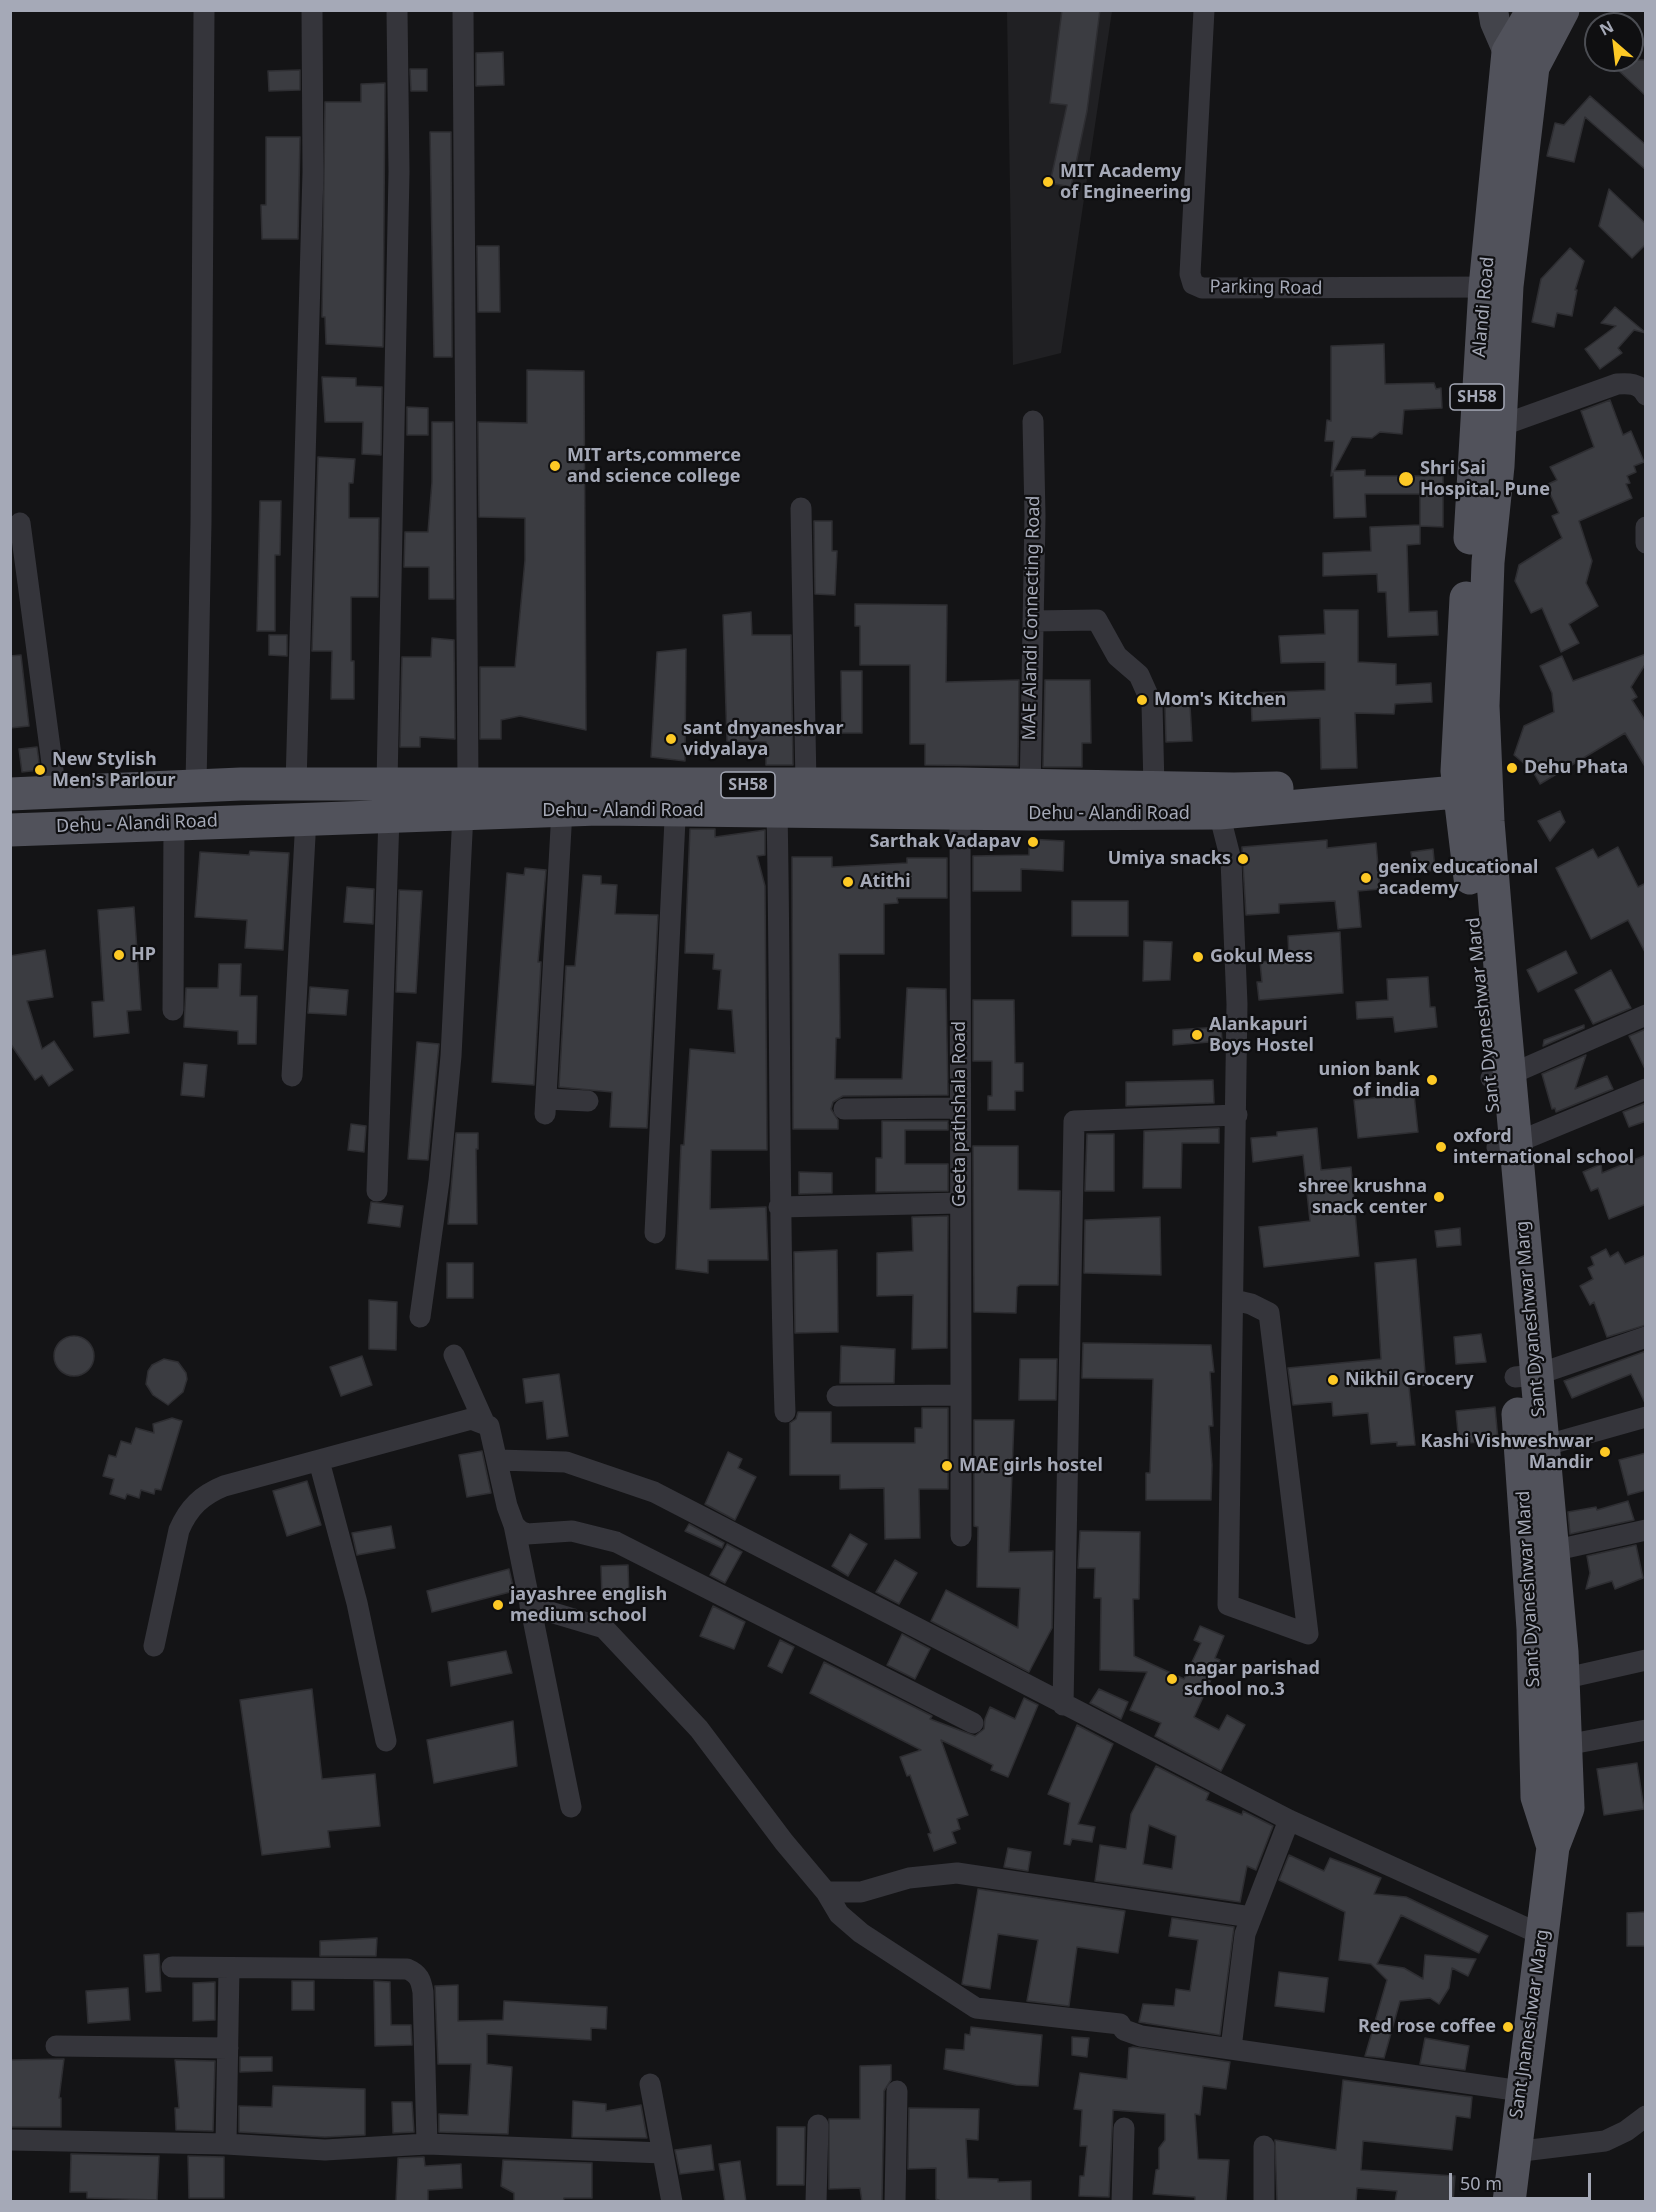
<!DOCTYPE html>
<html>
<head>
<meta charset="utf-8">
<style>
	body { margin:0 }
	#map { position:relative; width:1656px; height:2212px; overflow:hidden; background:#141416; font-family:"Noto Sans",sans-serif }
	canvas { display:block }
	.frame { position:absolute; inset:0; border:12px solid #a5a9b7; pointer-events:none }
	.north { position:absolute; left:1584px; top:12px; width:60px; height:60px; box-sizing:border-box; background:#0f0f11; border:2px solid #4b4d53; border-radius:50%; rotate:332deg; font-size:16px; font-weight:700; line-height:24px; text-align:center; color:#a5a9b7 }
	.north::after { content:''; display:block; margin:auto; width:21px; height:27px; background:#fdc925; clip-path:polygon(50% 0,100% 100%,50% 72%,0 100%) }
	.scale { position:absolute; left:1449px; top:2173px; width:142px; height:27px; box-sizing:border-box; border:3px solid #a5a9b7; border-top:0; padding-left:8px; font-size:18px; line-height:21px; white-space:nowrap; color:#a5a9b7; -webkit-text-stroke:4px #0f0f11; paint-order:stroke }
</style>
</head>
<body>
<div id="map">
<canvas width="1656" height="2212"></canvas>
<div class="frame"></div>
<div class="north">N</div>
<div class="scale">50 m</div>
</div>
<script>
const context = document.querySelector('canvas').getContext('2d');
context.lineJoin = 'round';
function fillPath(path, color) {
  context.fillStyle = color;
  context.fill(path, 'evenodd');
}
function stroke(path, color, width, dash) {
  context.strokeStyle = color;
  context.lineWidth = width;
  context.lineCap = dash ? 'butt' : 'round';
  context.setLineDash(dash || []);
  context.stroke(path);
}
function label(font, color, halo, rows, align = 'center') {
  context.font = font + ' "Noto Sans",sans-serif';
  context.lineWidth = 4.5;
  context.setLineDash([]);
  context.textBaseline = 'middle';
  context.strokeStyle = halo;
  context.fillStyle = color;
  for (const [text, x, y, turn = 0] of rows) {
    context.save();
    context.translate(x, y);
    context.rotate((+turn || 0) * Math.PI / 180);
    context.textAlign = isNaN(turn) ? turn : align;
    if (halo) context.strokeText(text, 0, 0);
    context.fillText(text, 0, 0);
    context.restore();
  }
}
const built = new Path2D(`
	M1007,11H1112L1061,353L1013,365Z`);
const building = new Path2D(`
	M1062,10H1100L1087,111L1071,187L1050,183L1067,105L1050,103Z
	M503,52L504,85L476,86V53Z
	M1628,60H1646V96L1618,70Z
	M410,69H427V91H411Z
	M300,70V90L269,91L268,71Z
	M385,83L383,347L326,344L325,317H322L325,102H361V84Z
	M1590,96L1646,145V170L1585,117L1574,162L1547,156L1555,123L1564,125Z
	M430,132H451L452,357H434Z
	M266,137H300L298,239H262L261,205H266Z
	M1609,189L1646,224V244L1632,258L1599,226Z
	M477,246H499L500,312H478Z
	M1570,248L1584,261L1575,290H1577L1572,316L1557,313L1554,327L1532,322L1541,279Z
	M1615,307L1646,333L1634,330L1618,348L1622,353L1600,369L1585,349L1616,326L1601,323Z
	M1384,344L1385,384L1434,383L1436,389L1441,388L1442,408L1404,410L1402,434L1380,432L1372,438L1352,437L1334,471L1365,470V476H1443V527L1420,526V494H1365L1366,517L1334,518L1333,473L1331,476L1334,441H1325L1327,420L1331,421V346Z
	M527,370L584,371L586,730L520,716L501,720V739H480V667H515L525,560V518L479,517L478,422L527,423Z
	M322,377L356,378V386L382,387L381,455L362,454L363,422H325Z
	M1610,400L1623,435L1631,431L1644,462L1634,466L1636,472L1627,476L1630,483L1626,484L1632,498L1579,521L1592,561L1586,583L1598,606L1569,624L1579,643L1561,652L1542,608L1531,613L1515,581L1519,565L1562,538L1552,516L1559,513L1546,485L1557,480L1550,467L1594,447L1581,411Z
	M407,407L428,408V435H407Z
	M432,422H453L454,599H429V567H404L405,532H428L432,482Z
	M318,457L355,459L353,483H349V518H379L378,597H351V661H354V699H331L332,651H312Z
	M260,501H281L280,555H275V631H257Z
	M814,521H832V551H837L835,595L815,594Z
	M1420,525V544L1407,545L1409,612L1437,611L1438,635L1388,637L1386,592H1378L1377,574L1323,576V553L1371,551L1370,527Z
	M855,604L947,605L946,682L1019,680L1018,766L925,765V744H910V665H860V626H855Z
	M1324,610H1358V662L1396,664V685L1431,683L1432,702L1395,704L1394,714L1355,713L1357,768L1321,769L1320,718L1252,721L1251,693L1325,690V662L1281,663L1279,636L1325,634Z
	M751,612L752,635H791L793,765H766V742L727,741L723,615Z
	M269,635H287V656L269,655Z
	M432,638L454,640L455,739L420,737V747H400L402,657H431Z
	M686,649L685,761L651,757L657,652Z
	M1646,654V663L1631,687L1637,697L1632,700L1646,722V768L1625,733L1540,784L1532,770L1514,755L1524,726L1554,712L1552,693L1540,666L1562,656L1573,681Z
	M21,655L29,726L10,728V656Z
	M841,671H862V733H842Z
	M1045,680H1090L1091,743H1082V767H1043Z
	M1190,705L1192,741L1166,742L1165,707Z
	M37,747L40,770L22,772L19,749Z
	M1560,811L1565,822L1550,841L1538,821Z
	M690,829H715V837L765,830V855L757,856L765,886L767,1150H711L710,1209L766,1207L768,1260H708V1273L676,1269L681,1145H684L690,1049L735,1053L732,1010L718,1009L721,970L713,969L714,954L685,953Z
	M1029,839L1064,841L1063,871L1021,869V891H973V856L1029,855Z
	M1327,840V848L1376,843L1380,889L1358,891L1361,927L1338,929L1335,901L1279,904V913L1246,915L1242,847Z
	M1618,847L1638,887L1646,883V954L1628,920L1591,939L1556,868L1593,849L1598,858Z
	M1433,849L1435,870L1414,873L1411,852Z
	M250,851L289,853L283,950L245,948L247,920L195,917L200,852L249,855Z
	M792,857H832V867L907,863V858H947V898H897L898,903L884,904V954H839L840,1038H836L835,1079H902L907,988L946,989L948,1095L843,1096L833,1102L831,1109L838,1120V1129H793Z
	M525,868L546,870L538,962H541L534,1085L492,1082L507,873L524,875Z
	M583,875L601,876V884L617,885L615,914L658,915L647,1128L610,1127L612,1092L559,1087L566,966H575Z
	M347,887L374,889L373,924L344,922Z
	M399,890L422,891L416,993L396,992Z
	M1072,901H1128V936H1072Z
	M134,907L141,1010L127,1011L129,1033L94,1037L92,1002L104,1001L98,910Z
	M1340,932L1343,993L1259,1000L1257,982H1262L1260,962L1289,959L1288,936Z
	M1144,941L1172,942L1170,980L1143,981Z
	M45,950L53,997L27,1001L42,1049L54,1041L73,1070L49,1086L42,1075L35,1080L10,1043V956Z
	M1566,951L1577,973L1538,992L1527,970Z
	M219,964H241L240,996H257L256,1044H238V1031L184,1027L186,988H218Z
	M1611,970L1631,1008L1593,1024L1575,990Z
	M1428,977L1430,1007H1435L1437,1027L1395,1032L1393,1017L1357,1019L1356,1002L1388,1000L1387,979Z
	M310,987L348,990L346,1015L308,1013Z
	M973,1000H1014L1015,1063H1023V1091H1015V1110H988V1096H992V1061H973Z
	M1584,1025V1028L1543,1046L1544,1040Z
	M1221,1027L1222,1041L1173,1045V1030Z
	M1646,1029V1071L1629,1036Z
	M417,1042L439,1044L428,1160L408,1159Z
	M1586,1055L1575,1089L1607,1076L1613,1089L1556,1112L1555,1108L1552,1109L1542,1074Z
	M184,1063L207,1065L204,1097L181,1095Z
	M1213,1080L1214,1103L1126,1106V1082Z
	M1414,1094L1418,1132L1358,1138L1354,1100Z
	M1646,1103V1121L1629,1127L1623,1112Z
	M882,1121H948V1130H905V1164H948V1191L876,1192V1158H882Z
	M351,1124L366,1126L364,1152L348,1150Z
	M1219,1128V1143H1182L1181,1188H1143L1144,1131Z
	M1317,1128L1321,1170L1351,1167L1359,1256L1264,1267L1259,1227L1310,1221L1303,1155L1253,1162L1251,1138L1277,1136V1132Z
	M456,1133H478V1149H476L477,1224H448Z
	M1087,1134H1114V1191H1085Z
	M973,1146H1018V1190L1060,1191L1058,1285H1020L1017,1287L1016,1313L974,1312Z
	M1646,1155V1204L1609,1219L1598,1188L1591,1191L1583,1172L1601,1164L1602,1173Z
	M799,1172L832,1173V1193L799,1194Z
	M371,1202L403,1206L400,1227L368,1223Z
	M948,1216L947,1348L912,1349L913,1295L877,1296V1253L913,1251L912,1217Z
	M1160,1217L1161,1275L1084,1273L1085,1220Z
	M1460,1228L1461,1245L1437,1247L1435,1231Z
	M1606,1249L1610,1257L1618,1252L1625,1264L1646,1255V1325L1607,1337L1594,1302L1590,1305L1580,1286L1593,1279L1588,1268L1594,1265L1591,1257Z
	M837,1250L838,1332L795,1333L794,1252Z
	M1416,1259L1426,1385L1409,1387L1415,1445L1397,1446V1442L1371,1444L1368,1413L1333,1416L1332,1402L1293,1405L1288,1368L1381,1359L1375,1263Z
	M447,1263H473V1298H447Z
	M369,1300L397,1302L396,1350L369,1349Z
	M1481,1334L1486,1362L1456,1364L1454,1337Z
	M54 1356a20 20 0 1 1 40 0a20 20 0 1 1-40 0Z
	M1083,1343L1211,1345L1214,1372H1210L1213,1426H1209L1212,1465L1211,1500H1146V1473H1150L1153,1379L1082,1378Z
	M841,1346L895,1349L894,1383H840Z
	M1646,1351V1405L1631,1374L1572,1398L1564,1381Z
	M362,1356L372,1385L341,1396L330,1367Z
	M164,1359L178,1362L186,1373L187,1379L183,1392L168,1405L153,1395L146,1384L148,1371L152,1365Z
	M1020,1359H1057L1056,1400H1019Z
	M559,1374L568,1436L547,1439L543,1401L526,1403L523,1379Z
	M1495,1407L1498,1440L1459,1444L1456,1411Z
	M922,1408H948V1489H919L920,1538L885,1539L884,1488L840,1489V1475H790V1423L796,1419L798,1412H831V1443H915V1428H922Z
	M172,1418L182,1421L161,1490L155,1489L154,1494L141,1490L139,1498L127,1494L125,1499L110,1494L114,1479L103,1476L109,1455L116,1457L121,1441L131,1444L136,1428L154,1433L153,1424Z
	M974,1420H1014L1009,1552L1053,1551L1052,1628L1029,1672L931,1621L946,1590L1018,1628L1020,1588L977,1587L978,1527L974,1526Z
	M482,1451L491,1493L467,1497L459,1455Z
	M728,1452L742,1459L738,1468L756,1477L735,1520L705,1504Z
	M1646,1453V1490L1628,1495L1619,1460Z
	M307,1481L321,1525L287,1536L273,1491Z
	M1628,1501L1634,1520L1570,1534L1568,1512L1596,1507L1597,1510Z
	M689,1524L724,1543L722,1548L685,1531Z
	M391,1526L395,1548L357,1555L352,1533Z
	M1080,1531L1140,1532L1139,1599H1133L1134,1656L1184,1679L1201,1643L1194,1640L1200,1626L1224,1636L1215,1658L1220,1660L1194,1717L1219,1730L1227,1715L1245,1725L1221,1771L1155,1736L1161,1723L1130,1710L1147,1672L1100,1670L1101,1598H1094L1095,1568H1078Z
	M850,1534L867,1544L848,1576L832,1566Z
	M727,1544L742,1552L725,1583L710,1575Z
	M1636,1545L1643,1578L1615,1589L1612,1581L1586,1589L1590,1573L1587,1556Z
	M895,1560L917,1573L899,1604L876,1592Z
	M628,1565L629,1598L602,1599L601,1566Z
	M509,1569L514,1591L432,1612L427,1591Z
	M713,1606L745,1622L734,1649L700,1636Z
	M902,1634L930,1649L915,1679L887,1665Z
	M780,1640L794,1647L782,1673L768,1666Z
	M506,1651L512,1673L451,1686L448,1662Z
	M824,1662L932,1716L930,1719L975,1736L984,1729L985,1719L990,1707L1015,1719L1024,1698L1038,1705L1008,1777L991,1770L993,1765L941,1740L968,1815L957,1819L960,1829L952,1832L956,1843L934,1851L928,1834L931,1833L910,1775L907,1776L900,1757L921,1750L810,1693Z
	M312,1689L322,1779L375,1774L380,1826L328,1831L330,1847L262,1855L240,1700Z
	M1099,1689L1128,1702L1121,1719L1090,1703Z
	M513,1721L517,1766L434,1783L427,1740Z
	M1077,1725L1113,1744L1078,1824L1095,1827L1092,1842L1072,1839L1070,1845L1064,1844L1070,1803L1048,1794Z
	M1637,1763L1644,1809L1604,1815L1597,1769Z
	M1156,1766L1209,1793L1206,1800L1242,1815L1243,1811L1273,1826L1256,1870L1247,1866L1240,1902L1095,1881L1100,1845L1126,1849L1131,1814ZM1149,1825L1176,1836L1172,1869L1143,1864Z
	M1008,1848L1031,1852L1028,1871L1004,1867Z
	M1289,1855L1324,1871L1330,1858L1354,1867L1381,1878L1374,1894L1406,1897L1488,1936L1479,1953L1401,1915L1377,1964L1404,1968L1423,1979L1425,1955L1476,1959L1468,1976L1452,1968L1449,1988L1439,2004L1430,1998L1400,2001L1384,2058L1365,2056L1387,1980L1371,1964L1339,1960L1345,1912L1279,1880Z
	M978,1889L1125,1911L1118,1953L1077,1947L1069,2006L1027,2001L1038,1940L998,1934L990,1989L965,1985L962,1984Z
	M1646,1912V1946H1627V1913Z
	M1172,1918L1234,1927L1220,2035L1139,2022L1143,2004L1174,2006L1176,1989L1190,1991L1198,1940L1169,1936Z
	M377,1938L376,1956H320V1941Z
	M159,1954L161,1991L146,1992L144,1955Z
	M1279,1972L1328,1978L1324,2012L1275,2006Z
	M292,1981H314V2010H292Z
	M374,1981L390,1982L391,2025H411L412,2045L375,2046Z
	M215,1982V2020L193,2021V1983Z
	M458,1985V2021L503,2020L504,2001L607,2007L606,2029L591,2028V2040L487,2034V2064L512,2067L508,2134L439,2132V2114L468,2115L471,2064H438L435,1986Z
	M128,1988L130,2020L88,2023L86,1991Z
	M971,2027L1042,2035L1038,2086L1016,2085L944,2069L946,2049L964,2050L965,2034L970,2035Z
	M1072,2037L1089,2038L1087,2057L1072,2055Z
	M1425,2038L1469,2046L1465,2070L1420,2064Z
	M1133,2047L1230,2062L1226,2089L1203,2086L1200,2115L1195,2114L1198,2159L1229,2160L1226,2202H1195V2197L1153,2194L1156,2170L1159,2169V2148L1165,2140V2114L1113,2110L1109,2197L1079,2196L1080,2176H1084L1087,2146H1080L1082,2110L1074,2109L1080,2073L1127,2079L1129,2048Z
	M240,2057H272V2071L240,2072Z
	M64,2059L59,2098H61V2127H10V2060Z
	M175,2060L215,2061L213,2131L176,2130L175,2108H179Z
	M891,2065V2080L884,2091L882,2202H862L860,2188L829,2189V2119H860V2066Z
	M1343,2080L1472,2097L1470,2118L1456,2116L1452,2150L1363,2141L1361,2170L1455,2176L1453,2202H1395L1397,2191L1357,2188L1356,2202H1277L1275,2140L1336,2150Z
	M273,2086L365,2089V2135L325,2137L239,2132V2106L272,2107Z
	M573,2101L606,2104V2111L641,2105L647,2138L572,2137Z
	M392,2102H412L414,2132L393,2133Z
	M909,2108L979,2109L978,2140L966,2139L968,2178L998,2179V2182L1031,2181V2202H943L936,2199V2168L908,2169Z
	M777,2127H805L804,2185H777Z
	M711,2145L714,2170L680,2174L675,2150Z
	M71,2154L159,2156L157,2200L87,2198V2192H70Z
	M188,2156L224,2157V2198H189Z
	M424,2157L425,2166L461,2164L462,2188L428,2190V2202H396L398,2158Z
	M503,2160L592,2163V2198H564L563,2202H514V2193L501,2186Z
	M740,2161L746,2202H725L719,2164Z`);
const street = new Path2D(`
	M463,10L468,785
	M1204,10L1190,274L1193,284L1202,288L1497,287
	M1500,426L1617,384C1628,383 1640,383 1646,395
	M801,508L806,785
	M20,523L56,793
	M1646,527V543
	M1033,621L1097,620L1117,656L1139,675L1152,704L1154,788
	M296,784L313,172L312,10
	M387,784L399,172L397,10
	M196,785L201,522L204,10
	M1030,796L1035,516L1033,421
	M777,811C781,1012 778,1212 785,1412
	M1219,813L1231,860L1237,1004L1228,1605L1308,1634L1269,1313L1251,1304L1234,1300
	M173,1010L174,823
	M292,1076L306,818
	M1491,1078L1509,1075L1646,1015
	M546,1099L588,1101
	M844,1109L960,1108
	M545,1114L562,810
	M1497,1147L1515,1143L1646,1089
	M377,1191L389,816
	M779,1207L960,1203
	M655,1233L676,799
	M420,1317L439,1181L451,1056L463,813
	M454,1355L484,1422
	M1515,1377L1536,1375L1646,1337
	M961,1395V1536
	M837,1396L961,1395L960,802
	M1533,1447L1543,1446L1646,1417
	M498,1460L566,1462L654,1492L1289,1820L1542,1935
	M319,1461L357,1603L386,1741
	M514,1525L571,1807
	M1541,1550L1552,1551L1646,1530
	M530,1606L604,1628L699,1729L784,1842L826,1892L839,1914L861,1933L976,2008L1120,2024L1124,2030L1141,2036L1521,2091
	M154,1646L179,1530C189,1507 202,1495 224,1486L471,1419L489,1426L507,1506L514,1525L520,1531L527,1534L572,1531L616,1542L973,1723
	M1553,1681L1646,1660
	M1063,1705L1074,1121L1237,1115
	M1555,1747L1646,1730
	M826,1892H861L909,1878L957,1873L1251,1917
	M172,1967L407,1969C419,1974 421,1980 423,1992L427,2144
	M56,2046L228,2048
	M1231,2048L1245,1934L1289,1820
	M650,2084L672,2202
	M10,2140L226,2144L325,2150L427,2144L663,2153
	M226,2144L229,1968
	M1264,2146V2202
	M1514,2152L1605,2141L1626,2131L1646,2116
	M816,2202L818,2125
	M895,2202L897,2091
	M1122,2202L1124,2128`);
const secondary = new Path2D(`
	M1493,10L1495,22L1508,52L1525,63`);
const primary = new Path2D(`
	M1470,538L1485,287L1508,52L1533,10
	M1466,598L1457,771L1470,878
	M10,794L241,784H959L1234,789L1277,788
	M10,830L598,809L1029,814L1219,813L1479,790
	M1518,1414L1533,1629L1537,1797L1553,1847
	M1509,2202L1553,1847L1568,1808L1562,1652L1503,1003L1488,821L1483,706L1488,562L1498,466L1507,286L1533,67L1563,10`);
const markers = [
	[1048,182,6,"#fdc925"],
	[555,466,6,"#fdc925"],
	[1406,479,8,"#fdc925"],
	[1142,700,6,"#fdc925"],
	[671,739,6,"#fdc925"],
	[1512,768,6,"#fdc925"],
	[40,770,6,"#fdc925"],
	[1033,842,6,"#fdc925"],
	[1243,859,6,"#fdc925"],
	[1366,878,6,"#fdc925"],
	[848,882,6,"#fdc925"],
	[119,955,6,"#fdc925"],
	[1198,957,6,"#fdc925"],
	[1197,1035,6,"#fdc925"],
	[1432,1080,6,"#fdc925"],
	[1441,1147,6,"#fdc925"],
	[1439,1197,6,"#fdc925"],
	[1333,1380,6,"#fdc925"],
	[1605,1452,6,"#fdc925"],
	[947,1466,6,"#fdc925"],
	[498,1605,6,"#fdc925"],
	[1172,1679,6,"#fdc925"],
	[1508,2027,6,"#fdc925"]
];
const shields = [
	[1477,397,54],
	[748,785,54]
];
const shieldNames = [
	["SH58",1477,397],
	["SH58",748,785]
];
const poiNames = [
	["MIT Academy",1060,172],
	["of Engineering",1060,193],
	["MIT arts,commerce",567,456],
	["and science college",567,477],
	["Shri Sai",1420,469],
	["Hospital, Pune",1420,490],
	["Mom's Kitchen",1154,700],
	["sant dnyaneshvar",683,729],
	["vidyalaya",683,750],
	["New Stylish",52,760],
	["Men's Parlour",52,781],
	["Dehu Phata",1524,768],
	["Sarthak Vadapav",1021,842,"right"],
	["Umiya snacks",1231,859,"right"],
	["genix educational",1378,868],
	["academy",1378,889],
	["Atithi",860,882],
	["HP",131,955],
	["Gokul Mess",1210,957],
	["Alankapuri",1209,1025],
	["Boys Hostel",1209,1046],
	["union bank",1420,1070,"right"],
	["of india",1420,1091,"right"],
	["oxford",1453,1137],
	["international school",1453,1158],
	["shree krushna",1427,1187,"right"],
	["snack center",1427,1208,"right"],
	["Nikhil Grocery",1345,1380],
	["Kashi Vishweshwar",1593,1442,"right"],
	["Mandir",1593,1463,"right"],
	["MAE girls hostel",959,1466],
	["jayashree english",510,1595],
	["medium school",510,1616],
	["nagar parishad",1184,1669],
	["school no.3",1184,1690],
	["Red rose coffee",1496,2027,"right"]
];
const streetNames = [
	["Parking Road",1266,288,1],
	["Alandi Road",1484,307,-85],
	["MAE Alandi Connecting Road",1032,618,-89],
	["Dehu - Alandi Road",623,811],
	["Dehu - Alandi Road",1109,814],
	["Dehu - Alandi Road",137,824,-2],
	["Sant Dyaneshwar Mard",1484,1015,-96],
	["Geeta pathshala Road",960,1114,-90],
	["Sant Dyaneshwar Marg",1531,1319,-95],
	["Sant Dyaneshwar Mard",1529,1589,-93],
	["Sant Jnaneshwar Marg",1530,2024,-82]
];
fillPath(built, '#202023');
fillPath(building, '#3b3c41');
stroke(building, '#2e2e32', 1.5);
stroke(street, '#35353b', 21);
stroke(secondary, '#43444b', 30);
stroke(primary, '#51525b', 33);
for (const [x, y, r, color] of markers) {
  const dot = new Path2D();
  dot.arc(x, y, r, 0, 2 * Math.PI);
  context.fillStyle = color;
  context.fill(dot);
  stroke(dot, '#0f0f11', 2);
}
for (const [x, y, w] of shields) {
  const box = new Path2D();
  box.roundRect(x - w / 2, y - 13, w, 26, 4.5);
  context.fillStyle = '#0f0f11';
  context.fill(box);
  stroke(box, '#a5a9b7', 1.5);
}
label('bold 16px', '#a5a9b7', null, shieldNames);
label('bold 18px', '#a5a9b7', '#0f0f11', poiNames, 'left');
label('18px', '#a5a9b7', '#0f0f11', streetNames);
</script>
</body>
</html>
